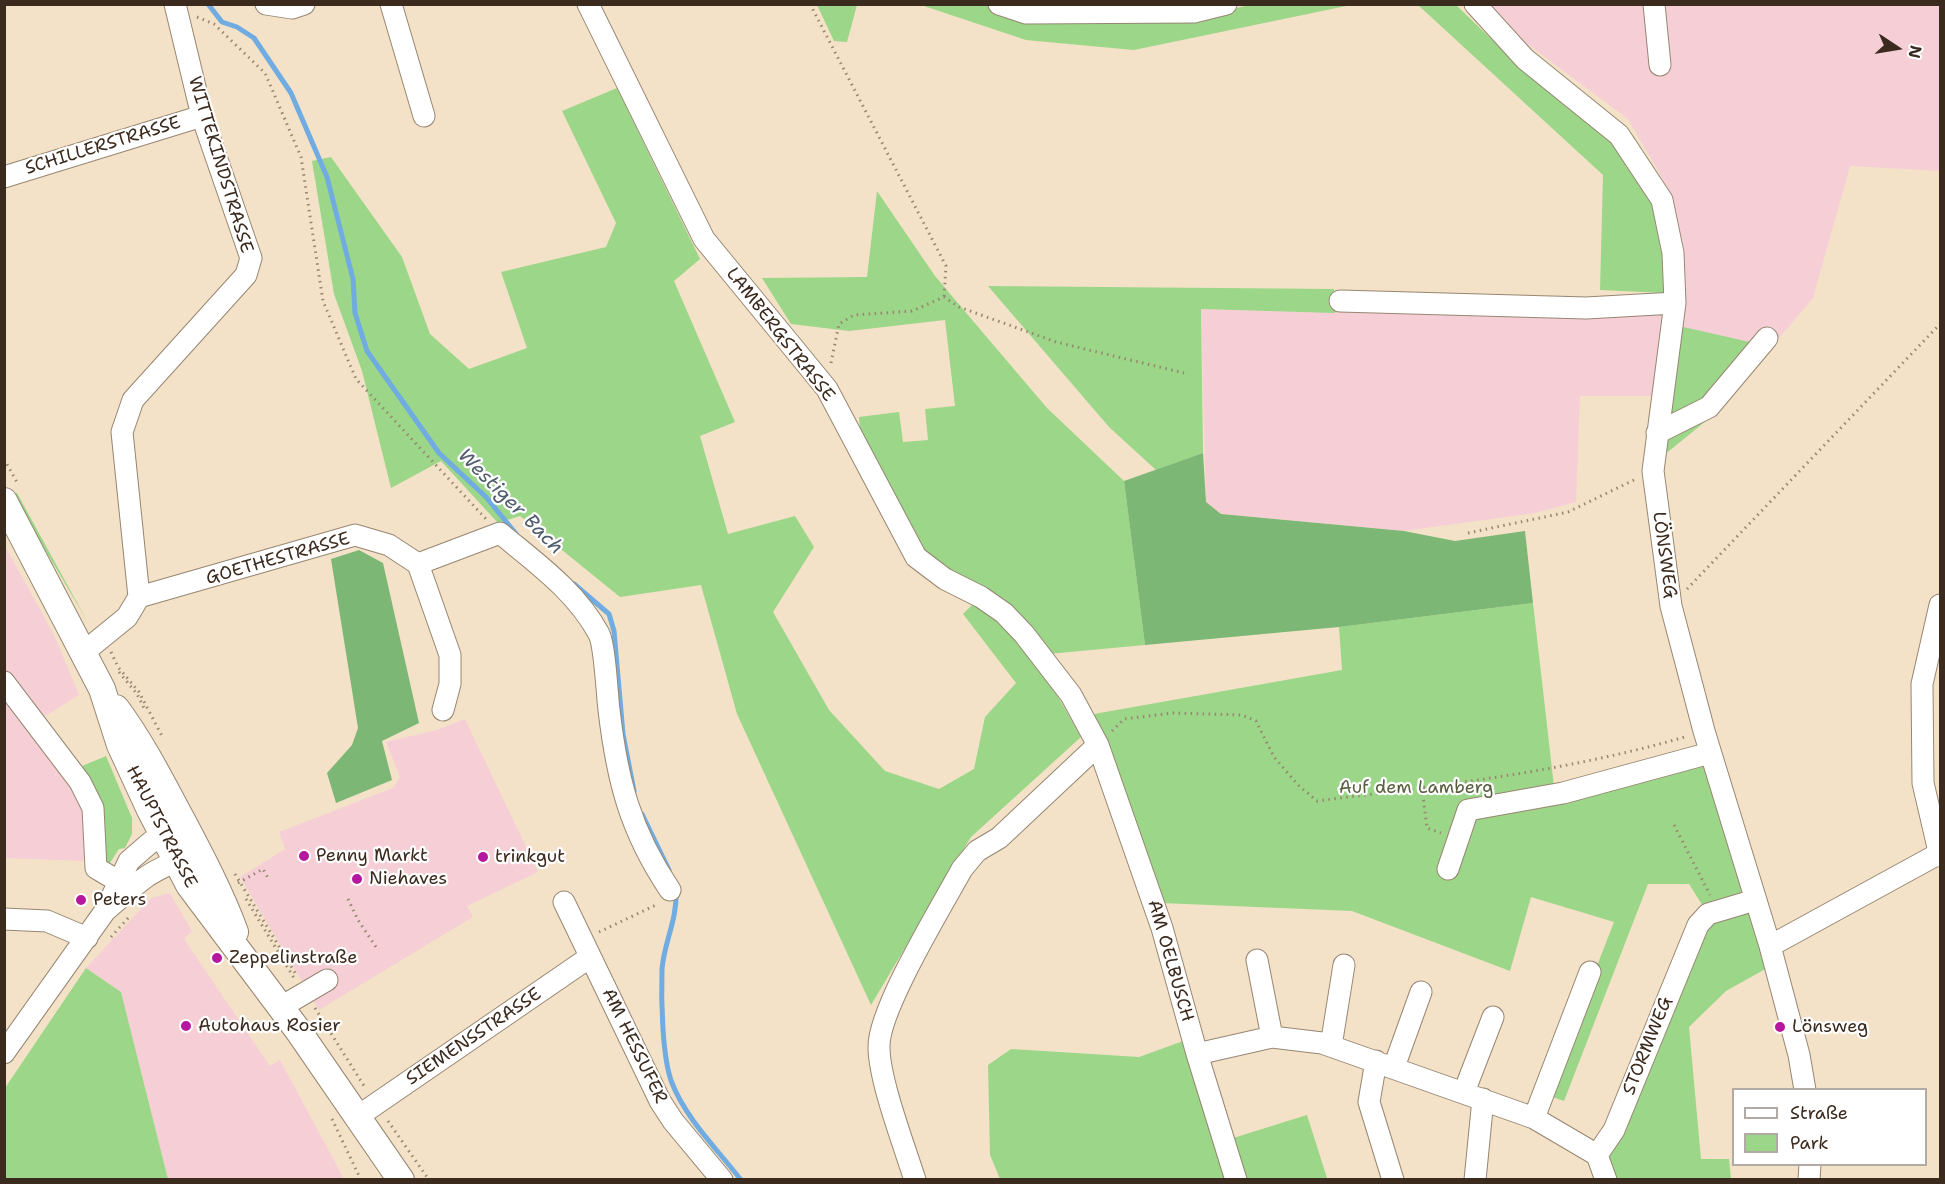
<!DOCTYPE html>
<html>
<head>
<meta charset="utf-8">
<style>
	body { margin:0 }
	#map { position:relative; width:1945px; height:1184px; overflow:hidden; background:#f3e2c7; font-family:"Shantell Sans",sans-serif }
	canvas { display:block }
	.frame { position:absolute; inset:0; border:6px solid #3b2a1e; pointer-events:none }
	.legend { position:absolute; left:1732px; top:1088px; width:195px; height:78px; box-sizing:border-box; background:#fff; border:2px solid #b1aaa5; margin:0; padding:8px 10px; list-style:none; font-size:18px; color:#3b2a1e }
	.legend li { display:flex; align-items:center; gap:12px; height:30px }
	.legend b { width:30px; border:2px solid #b1aaa5 }
	.north { position:absolute; left:1867px; top:18px; width:60px; height:60px; -webkit-text-stroke:4px #fff; paint-order:stroke; rotate:102deg; font-size:16px; font-weight:700; line-height:24px; text-align:center; color:#3b2a1e }
	.north::after { content:''; display:block; margin:auto; width:21px; height:27px; background:#3b2a1e; clip-path:polygon(50% 0,100% 100%,50% 72%,0 100%) }
</style>
</head>
<body>
<div id="map">
<canvas width="1945" height="1184"></canvas>
<div class="frame"></div>
<ul class="legend">
<li><b style="height:8px;background:#fff"></b>Straße</li>
<li><b style="height:16px;background:#9cd689"></b>Park</li>
</ul>
<div class="north">N</div>
</div>
<script>
const context = document.querySelector('canvas').getContext('2d');
context.lineJoin = 'round';
function fillPath(path, color) {
  context.fillStyle = color;
  context.fill(path, 'evenodd');
}
function stroke(path, color, width, dash) {
  context.strokeStyle = color;
  context.lineWidth = width;
  context.lineCap = dash ? 'butt' : 'round';
  context.setLineDash(dash || []);
  context.stroke(path);
}
function label(font, color, halo, rows, align = 'center') {
  context.font = font + ' "Shantell Sans",sans-serif';
  context.lineWidth = 4.5;
  context.setLineDash([]);
  context.textBaseline = 'middle';
  context.strokeStyle = halo;
  context.fillStyle = color;
  for (const [text, x, y, turn = 0] of rows) {
    context.save();
    context.translate(x, y);
    context.rotate((+turn || 0) * Math.PI / 180);
    context.textAlign = isNaN(turn) ? turn : align;
    if (halo) context.strokeText(text, 0, 0);
    context.fillText(text, 0, 0);
    context.restore();
  }
}
const built = new Path2D(`
	M1475,5H1940V171L1850,166L1813,298L1717,412L1664,455L1678,236L1668,188L1628,119Z
	M1201,309L1582,317L1664,311L1655,396H1580L1576,502L1535,513L1404,531L1221,514L1206,503Z
	M4,544L54,635L79,695L31,725L81,794L86,822L83,861L5,858Z
	M465,719L538,872L467,906L473,917L319,1010L240,877L285,849L279,832L393,788L400,777L386,742L437,730Z
	M170,893L192,931L184,939L270,1066L280,1060L344,1179H168L121,992L86,968L151,898Z`);
const green = new Path2D(`
	M817,5H857L847,42L834,41Z
	M921,5H985L1024,19L1193,18L1250,5H1351L1134,50L1026,40Z
	M1418,5H1456L1510,57L1612,135L1648,193L1661,230L1665,293L1600,290L1603,175Z
	M617,88L700,259L674,281L735,422L700,436L728,534L795,516L814,547L773,612L829,710L885,771L939,789L974,769L985,717L1016,683L963,614L974,603C1026,632 1052,687 1081,737L971,837L871,1005L737,714L701,585L620,597L520,516L498,523L441,461L391,488L362,371L334,294L312,161L331,157L402,257L430,334L469,369L527,348L501,272L606,247L616,223L562,111Z
	M877,191L935,276L990,341L1047,408L1124,481L1145,645L1048,654L1008,603L927,556L860,428L859,417L899,412L903,442L928,440L925,409L955,406L945,320L849,331L791,324L762,278L867,277Z
	M988,286L1334,289L1335,313L1201,309L1203,453L1156,470L1109,427Z
	M1679,326L1772,347L1717,412L1664,455Z
	M15,493H17L87,621L16,500Z
	M1533,603L1556,804L1701,764L1712,769L1749,898L1706,911L1689,884H1648L1564,1101L1547,1095L1614,922L1531,897L1510,971L1352,911L1161,903L1094,714L1342,670L1339,627Z
	M106,756L132,818V834L125,848L119,849L106,869L93,786L82,766Z
	M1752,906L1769,967L1726,991L1689,1027L1701,1159H1729L1731,1179H1608L1602,1156L1701,928Z
	M86,968L121,992L168,1179H5V1088Z
	M1186,1040L1232,1179H1000L990,1155L988,1065L1011,1049L1139,1057Z
	M1307,1115L1327,1178L1242,1179L1230,1139Z`);
const forest = new Path2D(`
	M1203,453L1206,502L1221,514L1404,531L1455,541L1525,531L1533,603L1339,627L1145,645L1124,481Z
	M359,550L383,563L419,723L382,741L392,780L336,803L327,773L352,745L358,728L331,559Z`);
const stream = new Path2D(`
	M208,4L222,22L237,27L254,38L291,93L327,177L353,279L355,313L367,351L439,453L486,497L517,535
	M574,584L609,614L614,631L623,734L634,791
	M642,814L669,870
	M676,893C677,920 664,943 662,969C661,998 662,1058 672,1083C686,1119 718,1150 741,1180`);
const path = new Path2D(`
	M810,4L946,266L944,297
	M197,17L214,24L265,73L301,157L323,301L356,379L486,519
	M831,363L839,324L854,315L912,311L944,297L959,307L1056,342L1184,373
	M4,459L18,484
	M1468,533L1568,512L1636,479
	M1687,589L1940,324
	M111,652L118,667L139,692L162,736
	M119,672L137,694L144,708
	M1112,731L1124,719L1172,713L1242,715L1256,721L1274,757L1298,785L1317,801C1443,785 1566,772 1688,736
	M1422,788L1427,828L1441,833
	M1674,825L1710,895
	M235,874L297,976
	M238,883L263,869L269,880
	M246,899L294,978
	M348,899L358,920L378,950
	M599,932L658,904
	M111,937L129,917
	M315,1008L366,1089
	M332,1119L361,1180
	M388,1121L429,1180`);
const minor = new Path2D(`
	M266,4L292,8L304,4
	M391,4L424,116
	M588,4L704,239L827,389L916,557L945,579L981,597L1004,613L1024,634L1071,695L1098,745L1162,928L1197,1054L1236,1180
	M999,4L1026,13L1194,12L1226,4
	M1475,4L1525,59L1619,135L1662,200L1673,253L1675,303L1653,471L1671,606L1704,731L1770,946L1799,1055L1805,1090
	M1654,4L1660,65
	M4,177L202,116
	M1340,301L1586,308L1675,303
	M1657,433L1709,407L1767,338
	M418,564L450,655V684L443,710
	M139,597L355,535L389,545L418,564L500,533C536,563 576,591 599,634C605,646 607,694 609,710C617,779 630,831 670,890
	M1940,605L1922,684L1923,783L1940,856
	M84,652L127,617L139,597L122,432L133,400L246,275L251,258L202,116L175,4
	M4,682L80,782L93,808L96,868L118,881
	M1448,869L1468,810L1563,793L1710,753
	M564,902L660,1101L673,1121L722,1180
	M4,919L47,921L87,938
	M1770,946L1940,853
	M1257,960L1272,1037
	M281,1007L327,980
	M1331,1046L1344,965
	M4,1053L105,911L129,861L151,842L177,835L191,837C181,865 168,862 146,877C132,887 118,900 105,911
	M1197,1054L1272,1037L1322,1043L1534,1118L1597,1155L1614,1130L1698,925L1708,914L1755,900
	M1376,1061L1369,1102L1393,1180
	M1394,1067L1421,992
	M1464,1092L1493,1017
	M357,1117L590,957
	M1534,1118L1590,972
	M1597,1155L1606,1180
	M915,1180C904,1145 879,1080 879,1047C878,1010 942,906 962,869L977,851L999,838L1098,745
	M1475,1180L1483,1099
	M1809,1180L1810,1164`);
const major = new Path2D(`
	M4,501L102,689L120,745L150,810L189,885L297,1029L401,1180
	M116,708C142,743 161,781 182,820C201,856 221,894 235,932`);
const markers = [
	[304,856,6,"#b5179e"],
	[483,857,6,"#b5179e"],
	[357,879,6,"#b5179e"],
	[81,900,6,"#b5179e"],
	[217,958,6,"#b5179e"],
	[186,1026,6,"#b5179e"],
	[1780,1027,6,"#b5179e"]
];
const streetNames = [
	["SCHILLERSTRASSE",103,146,-17],
	["WITTEKINDSTRASSE",220,165,73],
	["LAMBERGSTRASSE",780,335,52],
	["LÖNSWEG",1664,555,82],
	["GOETHESTRASSE",278,559,-16],
	["HAUPTSTRASSE",161,827,63],
	["AM OELBUSCH",1170,961,74],
	["SIEMENSSTRASSE",474,1037,-34],
	["AM HESSUFER",634,1046,64],
	["STORMWEG",1648,1046,-68]
];
const parkNames = [
	["Auf dem Lamberg",1416,788]
];
const poiNames = [
	["Penny Markt",316,856],
	["trinkgut",495,857],
	["Niehaves",369,879],
	["Peters",93,900],
	["Zeppelinstraße",229,958],
	["Autohaus Rosier",198,1026],
	["Lönsweg",1792,1027]
];
const waterNames = [
	["Westiger Bach",510,502,45]
];
fillPath(built, '#f6cfd6');
fillPath(green, '#9cd689');
fillPath(forest, '#7db775');
stroke(stream, '#70ace1', 5);
stroke(minor, '#978672', 23);
stroke(major, '#978672', 28);
stroke(path, '#978672', 3, [1.5, 4.5]);
stroke(minor, '#fff', 21);
stroke(major, '#fff', 26);
for (const [x, y, r, color] of markers) {
  const dot = new Path2D();
  dot.arc(x, y, r, 0, 2 * Math.PI);
  context.fillStyle = color;
  context.fill(dot);
  stroke(dot, '#fff', 2);
}
label('18px', '#3b2a1e', '#fff', streetNames);
label('18px', '#585e3e', '#fff', parkNames);
label('18px', '#3b2a1e', '#fff', poiNames, 'left');
label('italic 20px', '#505e6c', '#fff', waterNames);
</script>
</body>
</html>
